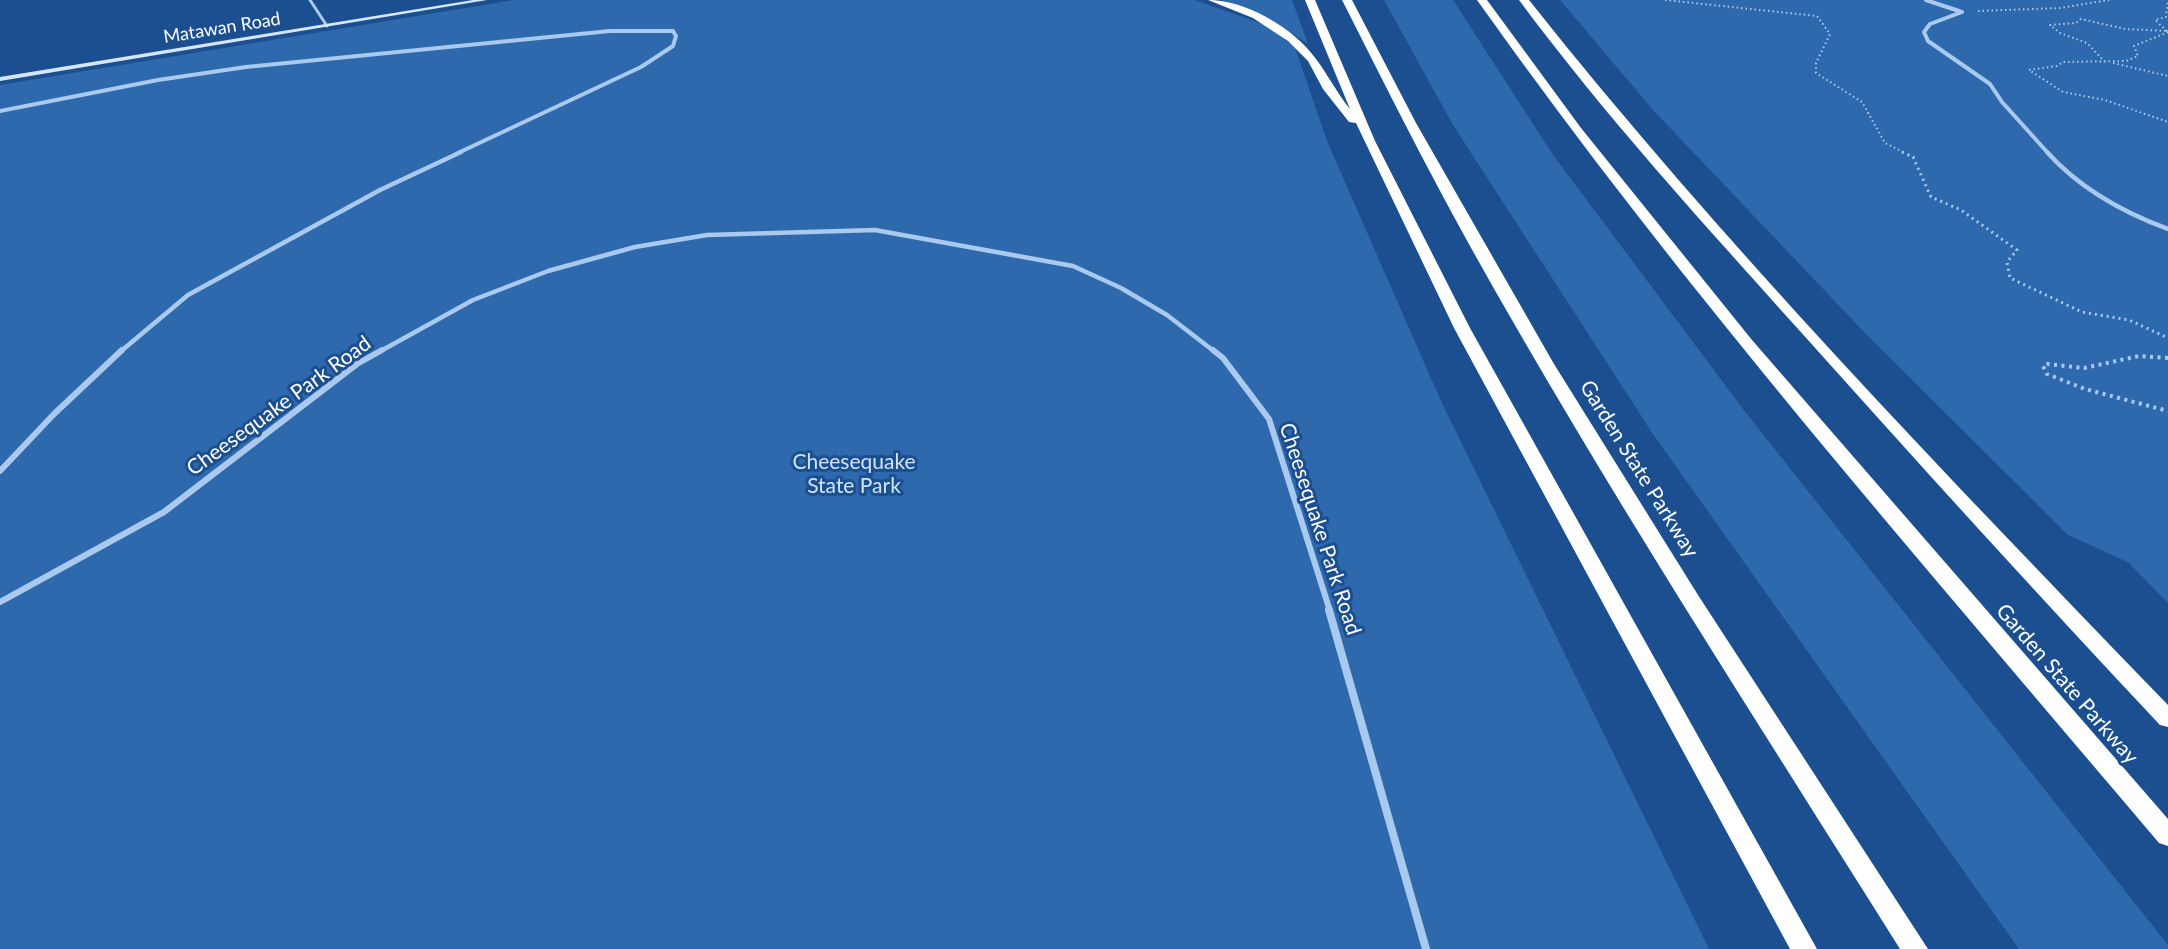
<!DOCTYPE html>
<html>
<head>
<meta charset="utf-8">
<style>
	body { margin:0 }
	canvas { display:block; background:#1b4f8f }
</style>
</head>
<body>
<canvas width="2168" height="949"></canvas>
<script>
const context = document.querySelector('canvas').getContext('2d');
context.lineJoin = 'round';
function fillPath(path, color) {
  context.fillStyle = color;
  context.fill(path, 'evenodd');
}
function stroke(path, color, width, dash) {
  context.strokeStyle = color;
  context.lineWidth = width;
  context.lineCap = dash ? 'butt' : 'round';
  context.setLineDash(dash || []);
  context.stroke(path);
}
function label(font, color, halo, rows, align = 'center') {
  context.font = font + ' Lato,sans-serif';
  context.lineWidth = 6;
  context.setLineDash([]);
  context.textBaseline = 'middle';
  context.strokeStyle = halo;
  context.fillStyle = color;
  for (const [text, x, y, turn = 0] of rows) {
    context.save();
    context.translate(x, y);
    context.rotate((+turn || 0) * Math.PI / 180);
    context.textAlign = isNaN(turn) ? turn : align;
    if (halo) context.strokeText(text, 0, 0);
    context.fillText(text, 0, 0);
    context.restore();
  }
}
const green = new Path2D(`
	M514,0H1195L1271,27L1295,48L1327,141L1440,399L1709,949H0V85Z
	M1221,0H1292L1308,44L1273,21Z
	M1384,0H1453L1553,155L1746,413L2168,945V949H2019L1653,434L1453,125Z
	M1560,0H2168V603L2128,562L2068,535L1866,334L1654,111Z`);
const pathFar2 = new Path2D(`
	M1665,0L1817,16L1830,34L1816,63V73L1862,102L1885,143L1905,153
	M1978,11L2060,8L2109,0
	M2167,31L2155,20L2166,17L2168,0
	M2168,32L2134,46L2138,56L2126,61L2063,62L2057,66L2029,70L2063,92L2105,100L2168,122
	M2105,62L2087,43L2060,33L2050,25L2076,23L2081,19L2125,29L2167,31
	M2113,63L2168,76`);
const pathFar1 = new Path2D(`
	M1902,152L1913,157L1931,197L1961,210L2017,250L2007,262L2010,278L2082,312L2129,320L2168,338`);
const path = new Path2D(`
	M2168,358L2139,356L2084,368L2047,364L2043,366L2047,374L2085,389L2168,411`);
const lane = new Path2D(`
	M310,0L327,26`);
const streetFar3 = new Path2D(`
	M1926,0L1962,12L1930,24L1924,32L1928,41L1990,84L2002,102L2048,153
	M0,111L158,80L246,67L610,31H673L676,36L673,46L641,67L458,153`);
const streetFar2 = new Path2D(`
	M2047,152C2080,189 2122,212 2168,229
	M120,352L188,295L380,190L461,152
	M379,352L473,300L548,271L635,247L707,235L875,230L1073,266L1121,288L1167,315L1215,352`);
const streetFar1 = new Path2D(`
	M1213,350L1223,358L1269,419L1330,611
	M0,471L54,414L122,350
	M0,602L164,512L357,364L382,350`);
const street = new Path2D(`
	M1329,610L1426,949`);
const secondary = new Path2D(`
	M473,0H487L0,81V77Z`);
const highway = new Path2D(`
	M1208,0C1246,0 1294,28 1316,59C1328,75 1337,93 1350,109L1305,0H1315L1375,141L1470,328L1817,949H1790L1454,328L1356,123L1349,122L1323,89L1308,61L1288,41L1253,18Z
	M1342,0H1352L1416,123L1554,364L1698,595L1928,949H1900C1754,716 1604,486 1470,246C1425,165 1384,83 1342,0Z
	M1477,0H1487L1581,128L1752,340L2168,819V846L2159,843C1926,567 1686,295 1477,0Z
	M1519,0H1529C1725,247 1949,478 2168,705V727L2160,725C2038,595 1918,463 1799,330C1703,223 1605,116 1519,0Z`);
const farStreetnames = [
	["Matawan Road",222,28,-9]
];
const streetNames = [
	["Cheesequake Park Road",279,406,-36],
	["Garden State Parkway",1639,469,58],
	["Cheesequake Park Road",1320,529,72],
	["Garden State Parkway",2067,684,49]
];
const parkNames = [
	["Cheesequake",854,462],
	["State Park",854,486]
];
fillPath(green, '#2e69ad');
stroke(pathFar2, '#a9c9ee', 2, [1.5, 3]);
stroke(pathFar1, '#a9c9ee', 3, [2, 4]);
stroke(path, '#a9c9ee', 4, [3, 4.5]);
stroke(lane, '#a9c9ee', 3);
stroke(streetFar3, '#a9c9ee', 4);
stroke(streetFar2, '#a9c9ee', 4.5);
stroke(streetFar1, '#a9c9ee', 6);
stroke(street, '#a9c9ee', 8);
fillPath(secondary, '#d6e6fa');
fillPath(highway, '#fff');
label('18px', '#fff', '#1b4f8f', farStreetnames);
label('21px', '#fff', '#1b4f8f', streetNames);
label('21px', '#cfe3fa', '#1b4f8f', parkNames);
</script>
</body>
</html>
